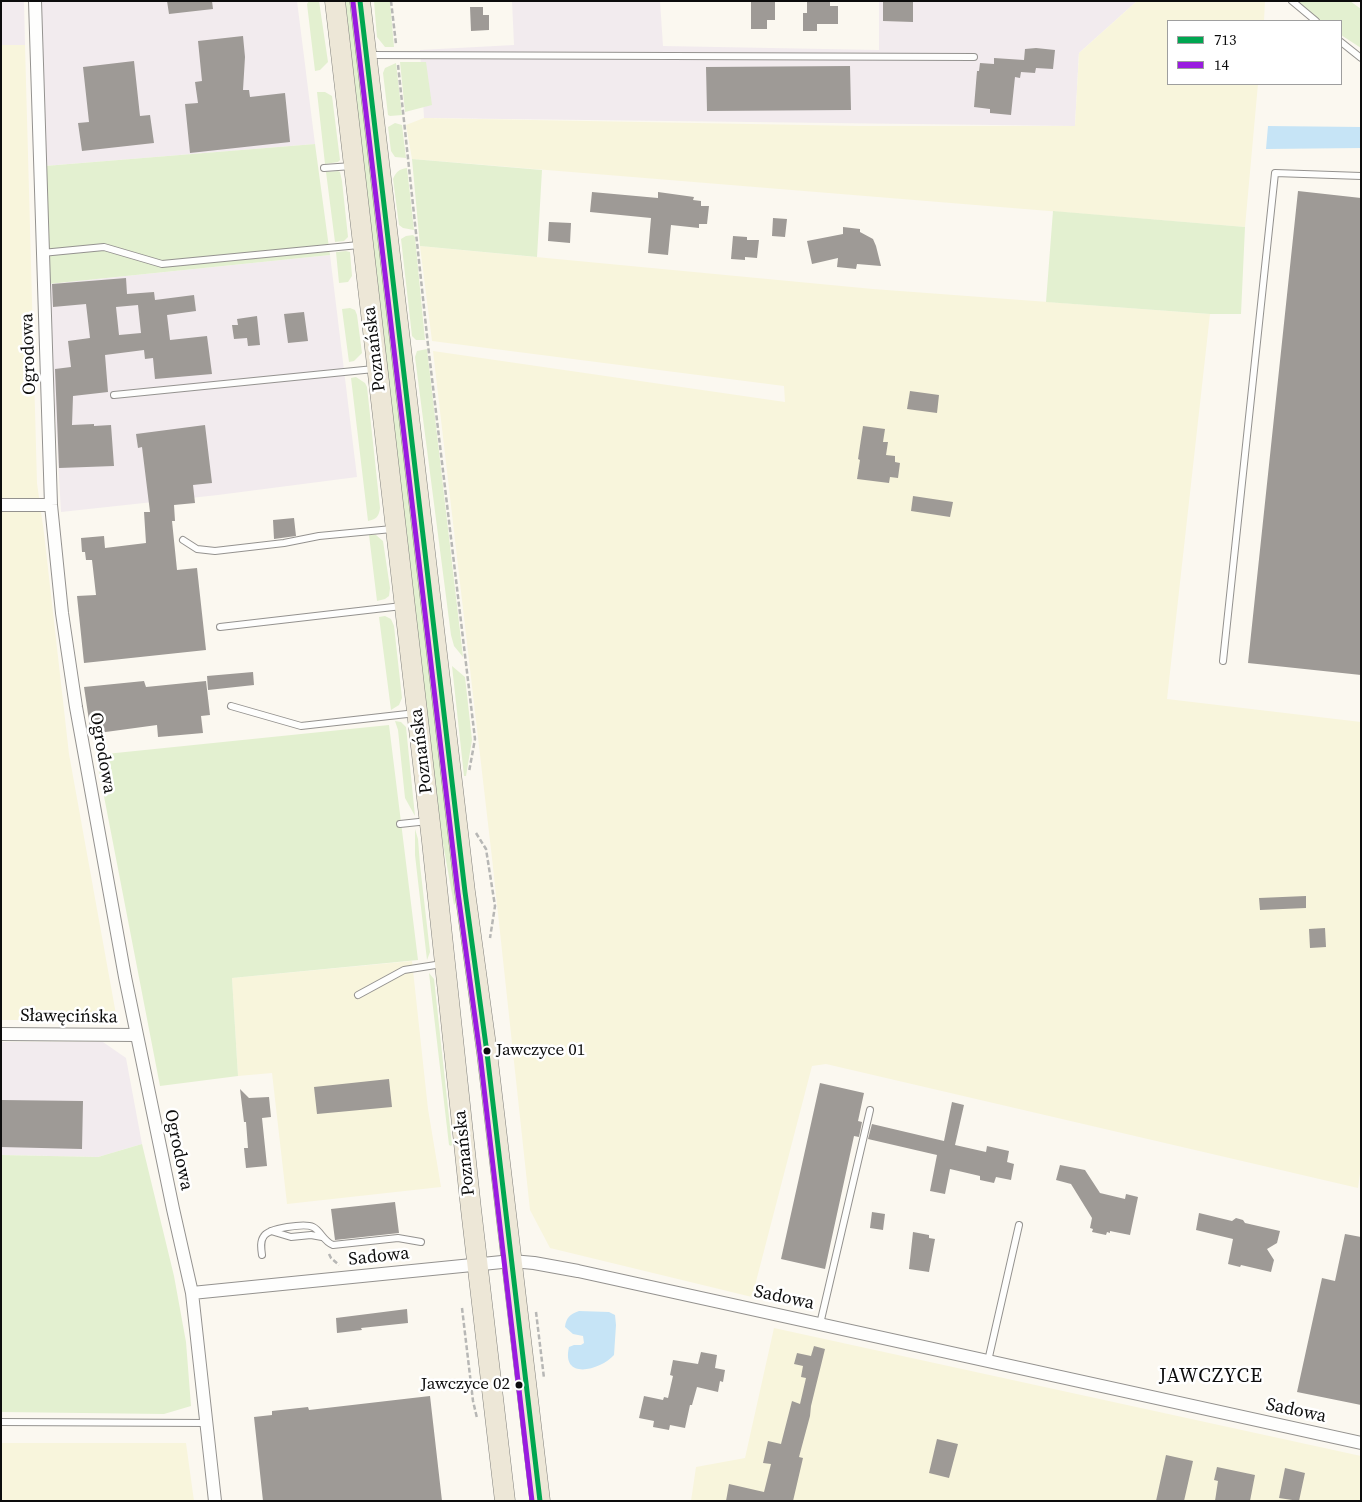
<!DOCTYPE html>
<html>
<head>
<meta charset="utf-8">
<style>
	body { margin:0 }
	#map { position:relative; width:1362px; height:1502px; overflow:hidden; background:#fbf8f0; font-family:"Source Serif 4",serif }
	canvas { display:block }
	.frame { position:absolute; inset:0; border:2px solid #0c0c0c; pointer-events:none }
	.legend { position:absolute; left:1167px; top:20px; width:175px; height:65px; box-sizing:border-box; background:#fff; border:1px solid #9e9e9e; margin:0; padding:6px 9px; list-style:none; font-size:15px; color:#0c0c0c }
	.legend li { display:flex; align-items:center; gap:10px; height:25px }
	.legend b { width:25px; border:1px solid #9e9e9e }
</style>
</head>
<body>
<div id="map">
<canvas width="1362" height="1502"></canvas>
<div class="frame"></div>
<ul class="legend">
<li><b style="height:6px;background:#00a651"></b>713</li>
<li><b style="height:6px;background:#991bdf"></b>14</li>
</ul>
</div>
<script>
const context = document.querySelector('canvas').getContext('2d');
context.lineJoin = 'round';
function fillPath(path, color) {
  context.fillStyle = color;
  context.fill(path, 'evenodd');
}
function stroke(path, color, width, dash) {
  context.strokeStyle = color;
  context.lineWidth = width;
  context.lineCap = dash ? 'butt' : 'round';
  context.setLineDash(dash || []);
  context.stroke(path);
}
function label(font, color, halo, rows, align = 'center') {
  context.font = font + ' "Source Serif 4",serif';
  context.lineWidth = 5;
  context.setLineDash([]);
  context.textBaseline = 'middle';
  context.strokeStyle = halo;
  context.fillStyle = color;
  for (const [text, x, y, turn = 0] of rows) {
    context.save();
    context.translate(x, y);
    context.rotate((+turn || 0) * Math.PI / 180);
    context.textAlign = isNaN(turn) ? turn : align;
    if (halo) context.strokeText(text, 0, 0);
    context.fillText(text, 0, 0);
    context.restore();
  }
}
const industrial = new Path2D(`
	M1,1H24L25,45H1Z
	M39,1H297L315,144L45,166Z
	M512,1H660L663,46L879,50V1H1137L1079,53L1075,126L424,118L420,50L514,45Z
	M330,255L357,477L218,495L61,512L48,284Z
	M1,1042H103L126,1058L142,1144L98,1157L1,1155Z`);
const farmland = new Path2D(`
	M1137,1H1265L1264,21H1168V84H1258L1245,227L412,159L406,125L424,118L859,126H1075L1079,53Z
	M1,45H25L37,483L44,533L69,754L117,1020H1Z
	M420,246L873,289L1210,314L1167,699L1361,722V1166L1358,1188L826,1064L812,1066L752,1297L550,1248L530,1210L492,858L433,351L785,402L784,386L432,341Z
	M412,961L428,1109L441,1187L287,1204L272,1073L238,1076L232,978Z
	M774,1328L1361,1456V1501H691L696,1467L745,1458Z
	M1,1443H186L194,1501H1Z`);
const green = new Path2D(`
	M309,1H319L328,62L320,70L315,71L307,4Z
	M344,1H353L457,902L454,905L439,821Z
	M374,1H390L394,47H385L377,37Z
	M1293,1H1350L1361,9V48L1341,35V21H1321Z
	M400,62H426L432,105L405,112Z
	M396,63L402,115L390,116L388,115L383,73L385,68Z
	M317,92H325L332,96L340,160L338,162L325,164Z
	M395,123L402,125L406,158L395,157L391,151L388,127Z
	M315,144L330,255L48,284L45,166Z
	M412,159L542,170L537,257L420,246Z
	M407,168L414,230L403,228L399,225L393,179C396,172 399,169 407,168Z
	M338,171L340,172L342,181L348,237L344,241L335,242L326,172Z
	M1053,211L1245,227L1241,314H1210L1046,302Z
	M413,235L415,237L425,340H416L412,336L401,239L406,236Z
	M346,251L350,252L352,276L348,282L339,283L336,252Z
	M350,308L355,310L357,315L362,353L354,361L349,362L342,309Z
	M427,349L463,657L454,646L451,635L415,357L417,351Z
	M356,377L365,383L367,387L380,508C379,517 376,519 368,521L351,378Z
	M369,535H376L383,541L390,588L389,596L385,599L377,601Z
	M385,616L391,619L394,626L402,698L399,705L391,710L379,617Z
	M452,666L465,677L472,740L466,776H464Z
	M395,721L401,722L406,727L415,816L405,798L398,730Z
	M389,725L418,960L232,978L238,1076L160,1086L96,755Z
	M415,829L418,839L420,865L430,952L427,960L415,855Z
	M429,973L434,979L452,1145L451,1146L449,1145Z
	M142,1144L174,1276L186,1342L191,1406L164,1414L1,1412V1155L98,1157Z`);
const water = new Path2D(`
	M1268,126L1361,127V148L1266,149Z
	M579,1311L609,1312L615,1315L616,1325L614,1355C601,1370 561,1381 569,1347L574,1345H581L584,1343L583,1336L573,1334L565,1327C566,1318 570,1314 579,1311Z`);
const building = new Path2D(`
	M167,1H212L213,9L169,14Z
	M751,1H775V20H767V29H751Z
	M807,1H830V6H838V24H817V31H803V13H807Z
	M883,1H913V22L883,21Z
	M470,7H483V15H489V30L471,31Z
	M243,36L245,57L243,90H249L250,97L285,93L290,142L190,153L185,104L198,103L195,82L202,81L198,41Z
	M1036,48L1055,50L1053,69L1036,68L1035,73L1021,72L1020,78L1015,77L1011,115L990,113V109L974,107L977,71H979L980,63L994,64V58L1024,60L1025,49Z
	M134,61L140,116L150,115L154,143L82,151L78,123L89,122L83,67Z
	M850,66L851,110L707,111L706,67Z
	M1298,191L1361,198V675L1248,663Z
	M592,192L658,198V192L694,197L693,200L701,201V206H709L707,224H699V228L671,225L668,255L648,253L651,218L590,212Z
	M773,218L787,219L785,237L772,236Z
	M549,222L571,223L570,243L548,241Z
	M843,227L860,229V232L873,239L876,246L881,266L857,264L856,269L837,267L838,258L812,264L807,241L843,234Z
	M733,236L747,237V240H759L757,258L745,257V260L731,259Z
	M126,278L127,294L154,292L155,300L194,295L196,311L167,315L170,340L207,336L212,374L155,379L153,358L145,359L144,350L105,355L108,392L73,396L72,425L94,424V426L111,425L114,466L59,468L55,369L71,367L68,341L90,338L86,304L53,307L52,284ZM138,305L141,333L119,335L116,307Z
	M304,312L308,341L288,343L284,314Z
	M257,316L260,345L248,346L247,338L234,339L232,325H238L237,319Z
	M910,391L939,395L937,413L907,409Z
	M205,425L212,483L193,485L195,503L174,505L175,521H172L177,570L197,568L206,650L84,663L77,596L96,595L92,560H86L85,552H82L81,538L104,536L105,548L146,543L144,512H150L142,447L138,448L136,434Z
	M863,426L885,429L883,442H888L886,455L895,456V462L900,463L898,478L890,477L889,483L857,479L860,460L858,459Z
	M913,496L953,502L950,517L911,511Z
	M294,518L296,536L274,539L273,520Z
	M253,672L254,685L208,690L207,676Z
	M144,681L146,687L206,681L210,715L201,716L203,733L158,737L157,725L91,734L84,687Z
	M1306,896V908L1260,910L1259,898Z
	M1325,928L1326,947L1310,948L1309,929Z
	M389,1079L392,1107L317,1114L314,1087Z
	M820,1083L864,1093L858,1121L862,1122L859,1137L854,1136L825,1269L781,1259Z
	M240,1089L249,1098L269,1097L271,1117L262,1118L267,1166L246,1168L244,1148H248L246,1122H244Z
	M1,1100L83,1101L82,1149L1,1147Z
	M952,1102L964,1105L955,1145L986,1152L987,1146L1009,1151L1007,1162L1014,1164L1011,1180L996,1177L994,1183L980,1180V1176L950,1169L945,1194L930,1191L937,1155L868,1139L872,1124L944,1141Z
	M1060,1165L1085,1170L1100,1193L1125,1199L1126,1194L1138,1197L1130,1235L1110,1231V1233L1107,1232L1106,1235L1092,1232L1093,1229L1090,1228L1092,1218L1071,1184L1056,1180Z
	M395,1202L399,1233L335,1240L331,1209Z
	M872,1212L885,1214L883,1230L870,1228Z
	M1199,1213L1232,1221L1236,1218L1243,1220L1245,1223L1280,1231L1277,1243L1267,1249L1274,1260L1271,1272L1241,1265L1240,1267L1228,1264L1233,1239L1196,1230Z
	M913,1232L929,1235V1238L935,1239L929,1272L909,1269Z
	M1345,1234L1361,1237V1405L1297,1392L1322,1278L1335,1281Z
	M407,1309L408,1323L361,1328L362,1330L337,1333L336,1318Z
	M814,1346L825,1349L811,1406L810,1416L799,1457L803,1458L793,1501H726L729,1484L764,1492L771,1464L763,1463L768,1441L781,1444L792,1401L800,1404L806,1378L801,1377L803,1366L794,1364L797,1353L811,1356Z
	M701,1352L717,1355L715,1368L725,1370L723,1382L720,1381L718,1392L697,1387L692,1405H690L685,1428L670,1425L669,1430L653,1427L654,1421L639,1418L644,1396L663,1400L664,1397L668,1398L673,1376L670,1375L673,1360L698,1364Z
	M430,1396L442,1501H263L254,1417L272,1415V1411L308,1407L309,1410Z
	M937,1439L958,1444L949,1478L929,1473Z
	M1166,1455L1193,1461L1184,1501H1156Z
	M1217,1467L1255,1475L1250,1501H1215L1218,1481L1214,1480Z
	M1285,1468L1305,1473L1299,1501L1279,1498Z`);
const path = new Path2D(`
	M391,1L396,44
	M398,65L428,345L475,739L469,772
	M476,833L486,849L495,906L490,938
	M329,1254L331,1258L339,1265
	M462,1308L473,1401L477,1418
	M536,1312L544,1378`);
const lane = new Path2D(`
	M1292,1L1316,21
	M1341,42L1361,58
	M368,55L974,57
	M324,168L352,166
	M42,253L104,247L162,264L359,245
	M114,395L374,369
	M183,540L197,549L215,551L284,543L319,536L392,529
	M220,627L402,606
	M1223,661L1275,173L1361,176
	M231,706L301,726L416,713
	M400,824L428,821
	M358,995L404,970L442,964
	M271,1231L291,1237L311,1235L322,1237
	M262,1255C261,1248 260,1241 264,1236C269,1228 305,1223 313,1227C321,1231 323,1241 333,1245L398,1238L421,1242
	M820,1324L870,1110
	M988,1361L1019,1225
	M1,1422L207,1423`);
const street = new Path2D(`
	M35,1L51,505L62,613L76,707L125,977L173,1209L192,1293L215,1501
	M1,505H51
	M1,1034L136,1035
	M192,1293L512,1261L534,1263L578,1271L1361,1443`);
const primary = new Path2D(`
	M335,1L432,841L471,1209L505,1501
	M360,1L465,892L487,1053L540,1501`);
const bus1 = new Path2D(`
	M360,1L465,892L487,1053L540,1501`);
const bus2 = new Path2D(`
	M353,2L458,893L480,1054L532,1501`);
const markers = [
	[487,1051,4.5,"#0c0c0c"],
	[519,1385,4.5,"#0c0c0c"]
];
const busNames = [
	["Jawczyce 01",496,1051],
	["Jawczyce 02",510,1385,"right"]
];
const streetNames = [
	["Poznańska",375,349,-97],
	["Ogrodowa",29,354,-92],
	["Poznańska",422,751,-97],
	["Ogrodowa",102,753,80],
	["Sławęcińska",69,1017,1],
	["Ogrodowa",178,1150,78],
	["Poznańska",465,1153,-96],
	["Sadowa",379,1257,-6],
	["Sadowa",784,1298,12],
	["Sadowa",1296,1411,12]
];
const quarterNames = [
	["JAWCZYCE",1211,1377]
];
fillPath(industrial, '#f2ebee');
fillPath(farmland, '#f8f5dc');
fillPath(green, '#e3f0d0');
fillPath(water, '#c6e4f6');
fillPath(building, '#9e9a96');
stroke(lane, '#94928f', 8);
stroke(street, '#94928f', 14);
stroke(primary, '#81807c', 21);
stroke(path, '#b7b7b5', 2.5, [5, 2.5]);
stroke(lane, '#fefefd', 6);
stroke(street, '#fefefd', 12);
stroke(primary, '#ede7d7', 20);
stroke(bus1, '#00a651', 5);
stroke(bus2, '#991bdf', 5);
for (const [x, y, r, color] of markers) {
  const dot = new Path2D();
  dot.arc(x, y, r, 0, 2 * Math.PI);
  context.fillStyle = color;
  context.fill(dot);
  stroke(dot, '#fff', 2);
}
label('17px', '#0c0c0c', '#fff', busNames, 'left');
label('18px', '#0c0c0c', '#fff', streetNames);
context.letterSpacing = '1px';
label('20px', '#0c0c0c', '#fff', quarterNames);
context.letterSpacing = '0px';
</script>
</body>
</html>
